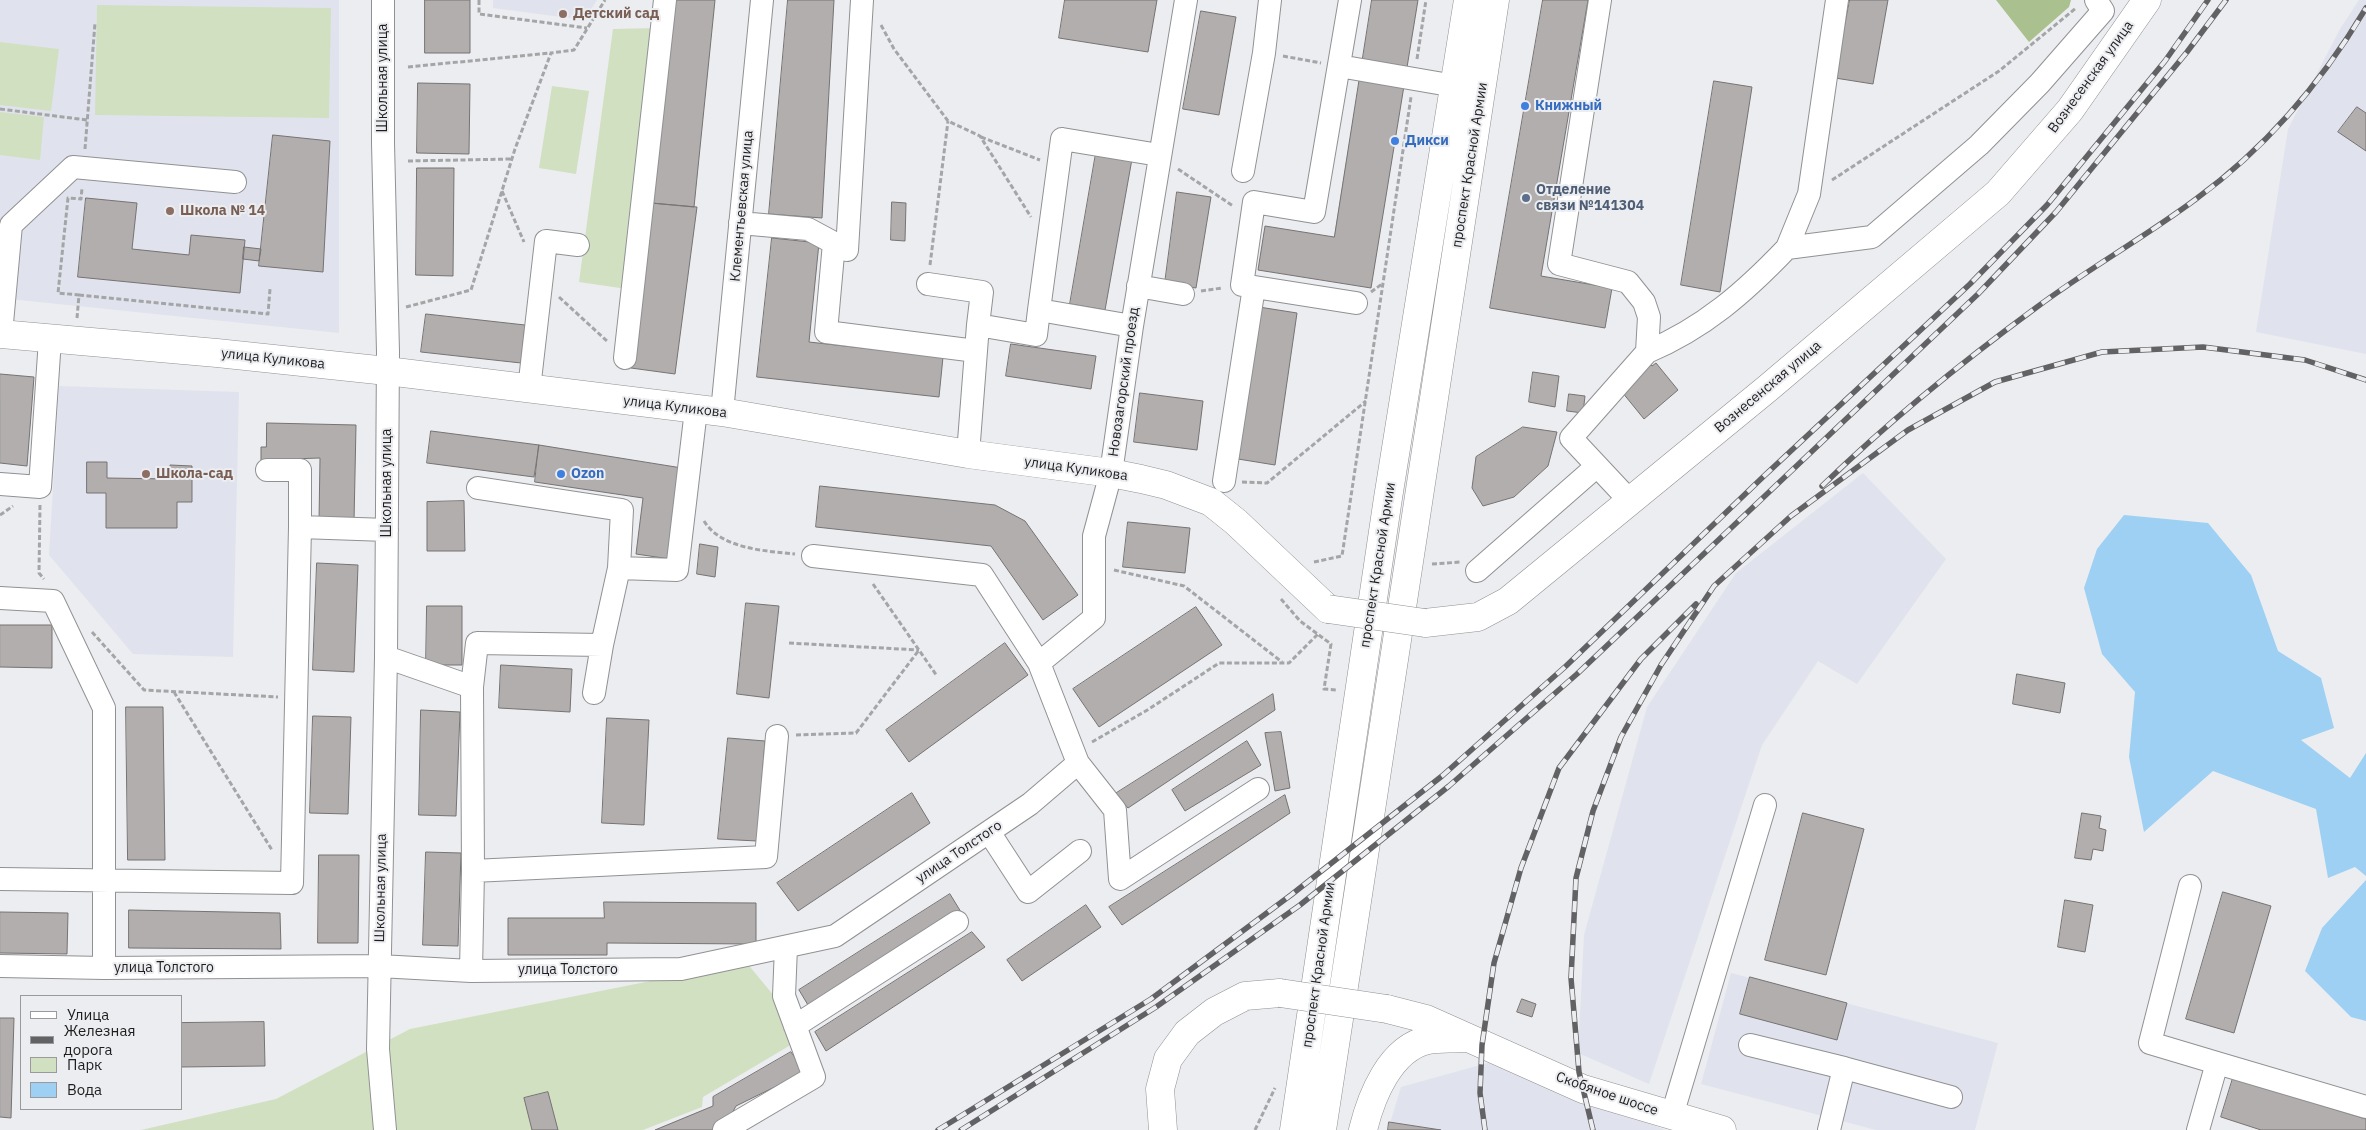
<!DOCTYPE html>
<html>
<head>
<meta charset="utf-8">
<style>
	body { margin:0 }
	#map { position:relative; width:2366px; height:1130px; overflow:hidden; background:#ecedf0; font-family:"IBM Plex Sans",sans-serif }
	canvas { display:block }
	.legend { position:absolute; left:20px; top:995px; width:162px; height:115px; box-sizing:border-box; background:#ecedf0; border:1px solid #9a9a9c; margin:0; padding:6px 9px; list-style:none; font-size:15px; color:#1e1e1f }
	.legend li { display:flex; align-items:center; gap:10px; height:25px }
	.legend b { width:25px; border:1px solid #9a9a9c }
</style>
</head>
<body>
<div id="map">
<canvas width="2366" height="1130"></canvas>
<ul class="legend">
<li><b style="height:6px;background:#fff"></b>Улица</li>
<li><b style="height:6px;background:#626264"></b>Железная дорога</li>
<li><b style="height:14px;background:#d1e0c1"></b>Парк</li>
<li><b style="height:14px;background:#9dd0f2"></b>Вода</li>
</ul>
</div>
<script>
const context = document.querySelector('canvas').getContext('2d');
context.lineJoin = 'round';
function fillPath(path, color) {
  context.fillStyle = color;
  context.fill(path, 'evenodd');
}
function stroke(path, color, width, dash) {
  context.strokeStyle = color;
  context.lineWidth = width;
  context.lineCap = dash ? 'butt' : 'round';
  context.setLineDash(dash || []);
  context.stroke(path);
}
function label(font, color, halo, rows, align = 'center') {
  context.font = font + ' "IBM Plex Sans",sans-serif';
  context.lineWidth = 4;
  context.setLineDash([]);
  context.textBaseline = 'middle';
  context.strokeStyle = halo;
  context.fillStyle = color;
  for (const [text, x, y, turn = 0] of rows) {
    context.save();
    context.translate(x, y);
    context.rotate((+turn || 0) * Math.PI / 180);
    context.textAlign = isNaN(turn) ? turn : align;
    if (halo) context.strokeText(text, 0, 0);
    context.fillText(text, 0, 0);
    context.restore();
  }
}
const built = new Path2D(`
	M0,0H339V333L0,298Z
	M493,0H597L584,20L493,8Z
	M2359,0H2366V354L2256,332L2288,129L2340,29Z
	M59,386L239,392L233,657L133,654L49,555Z
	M1863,473L1946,559L1857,684L1818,661L1762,745L1649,1084L1578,1053L1584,935L1647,707L1736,573Z
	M1731,973L1998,1043L1975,1130H1876L1701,1084Z
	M1491,1062L1666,1130H1388L1401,1087Z`);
const green = new Path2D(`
	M97,5L331,8L329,118L95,115Z
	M658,28L627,289L579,282L613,29Z
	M0,42L59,49L51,111L0,105Z
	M552,86L589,91L576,174L539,168Z
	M0,112L44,117L40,160L0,155Z
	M746,962L789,1014V1046L703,1097L702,1107L643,1130H141L276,1099L410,1029Z`);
const forest = new Path2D(`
	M1996,0H2071L2069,7L2029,42Z`);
const water = new Path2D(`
	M2124,515L2208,523L2251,575L2278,651L2321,678L2334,728L2301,740L2350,778L2366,753V876L2355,867L2328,878L2316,809L2213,771L2144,832L2129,757L2135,692L2102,654L2084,588L2097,549Z
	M2366,880V1021L2351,1017L2305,971L2322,928Z`);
const building = new Path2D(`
	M425,0H470V53H425Z
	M672,0H715L694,207L651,203Z
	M788,0H834L822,218L769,214Z
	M1065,0H1157L1148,52L1059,38Z
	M1372,0H1418L1371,288L1258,270L1265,226L1334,237Z
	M1543,0H1588L1541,276L1612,288L1605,328L1490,308Z
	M1850,0H1888L1873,84L1835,78Z
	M1201,11L1236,17L1219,115L1183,109Z
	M1714,81L1752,87L1720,292L1681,285Z
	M418,83L470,84L469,154L417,153Z
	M2357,107L2366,113V151L2338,132Z
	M273,135L330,141L323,272L259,266Z
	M1096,153L1132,159L1105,310L1070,304Z
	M417,168H454L453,276L416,275Z
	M1177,192L1211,197L1196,288L1165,283Z
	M86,198L137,203L132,249L189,255L191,235L245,240L240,293L78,277Z
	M892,202L906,203L905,241L891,240Z
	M651,203L697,207L675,374L631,368Z
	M772,238L819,243L809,342L943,357L939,397L757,377Z
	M244,247L261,249L259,261L243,259Z
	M1259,307L1297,313L1275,465L1238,459Z
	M426,314L525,325L521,363L421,352Z
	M1011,344L1096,356L1091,389L1006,376Z
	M1648,362L1652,366L1656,363L1678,390L1644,419L1622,392Z
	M1533,372L1559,376L1555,407L1529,402Z
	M0,374L34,377L27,466L0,463Z
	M1140,393L1203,401L1197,450L1134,442Z
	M1569,394L1585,396L1583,413L1567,411Z
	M267,423L356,425L354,522L319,521L320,458L291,459L290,466L261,465V447H266Z
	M1523,427L1557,432L1548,466L1514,497L1483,506L1472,488L1476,457Z
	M431,431L539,445L534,477L427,463Z
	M539,445L682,468L670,559L636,554L643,498L535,482Z
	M87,462H107V478L170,479V465L192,466V502H177V528H106V493H87Z
	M820,486L995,505L1025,521L1078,595L1043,620L991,546L816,527Z
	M464,501L465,551H427V502Z
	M1128,522L1190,528L1185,573L1123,567Z
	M700,544L718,547L715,577L697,574Z
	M317,563L358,565L354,672L313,670Z
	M746,603L779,606L769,698L737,694Z
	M427,606H462V665H426Z
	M1196,607L1222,645L1099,727L1073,689Z
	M0,625H52V668L0,667Z
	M1005,643L1028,675L909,762L886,730Z
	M501,665L572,669L570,712L499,708Z
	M2017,674L2065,683L2060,713L2013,704Z
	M1273,694L1275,710L1128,808L1115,794Z
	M126,707H163L165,860H128Z
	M421,710L460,712L456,816L419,815Z
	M313,716L351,717L348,814L310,813Z
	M607,718L649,720L644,825L602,823Z
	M1281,732L1290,788L1275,791L1265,733Z
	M728,738L765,741L757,841L718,839Z
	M1247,741L1261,765L1185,811L1172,790Z
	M912,793L930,823L798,911L777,883Z
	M1285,795L1290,813L1122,925L1109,907Z
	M1803,813L1864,829L1826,975L1765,960Z
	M2082,813L2101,816L2099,828L2106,830L2103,851L2093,849L2091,860L2075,858Z
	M426,852L461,853L458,946L423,945Z
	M319,855H359L358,943H318Z
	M2223,892L2271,906L2234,1033L2186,1019Z
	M950,894L961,912L811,1010L799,990Z
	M2065,900L2093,905L2085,952L2058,947Z
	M604,902L756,903V944L607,943V955H508V918H604Z
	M1086,905L1101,927L1022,981L1007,960Z
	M129,910L280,913L281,949L129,948Z
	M0,912L68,913L67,954L0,953Z
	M972,932L985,947L826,1051L815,1032Z
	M1750,977L1847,1003L1837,1040L1740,1014Z
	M1522,999L1536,1004L1532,1017L1517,1012Z
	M0,1018H14L11,1118L0,1117Z
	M264,1022L265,1066L181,1067V1023Z
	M791,1052L805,1072L736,1106L726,1124L712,1130H655L713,1106V1097Z
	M2233,1078L2366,1119V1130H2261L2221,1117Z
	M548,1092L558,1130H532L524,1098Z
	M1389,1122L1441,1130H1388Z`);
const path = new Path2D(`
	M479,0V14L587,28
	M881,25L894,49L948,121L980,136L1031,217
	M1283,56L1321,63
	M1417,59L1426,0
	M408,67L551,53
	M0,109L87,120
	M981,137L1040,160
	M85,149L95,23
	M408,161L511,159
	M1178,169L1233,206
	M1832,180L1999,71L2076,8
	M502,191L524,242
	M930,265L948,121
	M1201,291L1222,288
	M1371,292L1382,284
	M79,295L268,314L270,289
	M559,297L608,342
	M406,307L471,290L515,149L551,53L574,50L605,0
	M77,318L79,295L58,293L68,198L81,199L82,188
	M1242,482L1267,483L1366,401
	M40,505L39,573L44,579
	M0,515L13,506
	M704,521C721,549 766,551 795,554
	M1314,562L1342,556L1411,97
	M1432,564L1461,562
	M1114,570L1184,586L1282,662
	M873,584L937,676
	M1281,599L1300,621L1331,644L1324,689L1337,690
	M92,632L144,690L278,697
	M789,643L919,650
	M174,692L272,850
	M796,735L856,733L919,650
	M1092,742L1149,709L1219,663H1289L1318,634
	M1255,1130L1275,1088`);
const minor = new Path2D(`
	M383,0V143L388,352L386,657L378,1049L385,1130
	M1186,0L1132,326L1111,473L1094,536V618L1039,663L1078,763L1115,810L1120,879L1258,789
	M1350,0L1314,212L1254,202L1242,285L1356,303
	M1600,0L1559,264L1628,282L1644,302L1649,317L1647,352L1571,438L1630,501
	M1837,0L1809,194L1787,248L1872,237L1979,145L2040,83L2103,11L2096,0
	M1339,66L1455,86
	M1243,171L1264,53L1270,0
	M740,223L808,229L847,250L862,0
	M834,243L826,332L976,351L968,454
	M928,284L982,292L978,325
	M1138,286L1183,294
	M1132,326L1039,310L1062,139L1159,155
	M1,334L11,225L73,167L235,182
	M976,351L978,325L1036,335L1039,310
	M1647,352C1704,328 1745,292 1787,248
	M625,358L665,0
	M529,389L546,241L578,245
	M722,412L762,0
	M267,470H300V527
	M1224,481L1254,287
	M0,484L40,487L50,339
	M478,488L622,510L619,568L677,570L696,410
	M813,556L982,575L1039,663
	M1477,571L1597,466
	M0,598L53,601L104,708V968
	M386,657L472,687
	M594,693L602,645
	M989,832L1028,892L1080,851
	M473,871L472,687L477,643L602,645L619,568
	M0,879L292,883L300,527L387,530
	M2190,886L2150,1043L2217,1063L2198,1130
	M0,966L104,968L379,966L471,971L681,969L835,936L1030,804L1078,763
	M471,971L473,871L766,857L777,736
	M795,1026L957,922
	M1750,1045L1844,1068L1829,1130
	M2217,1063L2366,1107
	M1844,1068L1951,1097
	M1673,1117L1676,1102L1765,805
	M724,1130L814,1077L784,996L786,947`);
const major = new Path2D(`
	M0,334L217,353L387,371L722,412L968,454L1111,473L1141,479L1166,485L1211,502L1236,522L1328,609
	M1425,623L1478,617L1508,601L1768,388L1998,193L2070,110L2147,0
	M1387,1009L1426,1019L1583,1089L1722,1130
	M1163,1130L1160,1089L1168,1059L1187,1033L1214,1012L1245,996L1280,993
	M1294,1130L1388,498L1468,0
	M1322,1130L1495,0
	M1363,1130C1371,1097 1390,1048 1428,1040C1439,1038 1451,1039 1463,1038`);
const rail = new Path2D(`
	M1822,486C1888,422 1962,362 2037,307C2088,269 2145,237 2196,199C2266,148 2322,82 2366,8
	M938,1130L1151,999L1291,895L1442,776L1566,666L1764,476L1970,284L2047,205L2165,61L2208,0
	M961,1130L1156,1007L1300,905L1449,786L1577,674L1978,294L2056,212L2187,52L2226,0
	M1485,1130L1480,1093L1482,1045L1494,963L1521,868L1559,768L1641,659L1696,604
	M1593,1130L1579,1072L1571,978L1576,878L1593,811L1621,737L1661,665L1714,586L1791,516L1908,430L1995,382L2102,352L2203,347L2305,360L2366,380`);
const majorBridge = new Path2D(`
	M1328,609L1425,623
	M1280,993L1387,1009`);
const markers = [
	[563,14,5,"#8d6e63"],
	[1525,106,5,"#3f7fe0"],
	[1395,141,5,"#3f7fe0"],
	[1526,198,5,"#5c6f8a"],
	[170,211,5,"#8d6e63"],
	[146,474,5,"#8d6e63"],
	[561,474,5,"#3f7fe0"]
];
const educationNames = [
	["Детский сад",573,14],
	["Школа № 14",180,211],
	["Школа-сад",156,474]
];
const streetNames = [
	["Вознесенская улица",2091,77,-54],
	["Школьная улица",383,78,-90],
	["проспект Красной Армии",1470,165,-81],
	["Клементьевская улица",742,206,-85],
	["улица Куликова",273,359,6],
	["Новозагорский проезд",1124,382,-82],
	["Вознесенская улица",1768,387,-40],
	["улица Куликова",675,407,7],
	["улица Куликова",1076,469,8],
	["Школьная улица",387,483,-90],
	["проспект Красной Армии",1378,565,-81],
	["улица Толстого",959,852,-34],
	["Школьная улица",381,888,-89],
	["проспект Красной Армии",1319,965,-82],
	["улица Толстого",164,968],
	["улица Толстого",568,970],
	["Скобяное шоссе",1607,1094,19]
];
const shopNames = [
	["Книжный",1535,106],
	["Дикси",1405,141],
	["Ozon",571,474]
];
const serviceNames = [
	["Отделение",1536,190],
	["связи №141304",1536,206]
];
fillPath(built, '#e0e3ed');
fillPath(green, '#d1e0c1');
fillPath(forest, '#aac08f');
fillPath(water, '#9dd0f2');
fillPath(building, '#b1aead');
stroke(building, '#767372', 1);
stroke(minor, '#909193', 24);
stroke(major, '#909193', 29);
stroke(path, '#a4a5a7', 3, [5, 2.5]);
stroke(minor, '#fff', 22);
stroke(major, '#fff', 28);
stroke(rail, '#626264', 5.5);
stroke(rail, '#ecedf0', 4, [11]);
stroke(majorBridge, '#909193', 29, []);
stroke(majorBridge, '#fff', 28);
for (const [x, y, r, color] of markers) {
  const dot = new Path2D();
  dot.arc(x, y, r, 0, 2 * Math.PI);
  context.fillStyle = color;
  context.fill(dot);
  stroke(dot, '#ecedf0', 2);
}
label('bold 14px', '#785e54', '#ecedf0', educationNames, 'left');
label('14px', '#1e1e1f', '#ecedf0', streetNames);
label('bold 14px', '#366cbe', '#ecedf0', shopNames, 'left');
label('bold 14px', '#4e5e75', '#ecedf0', serviceNames, 'left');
</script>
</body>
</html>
